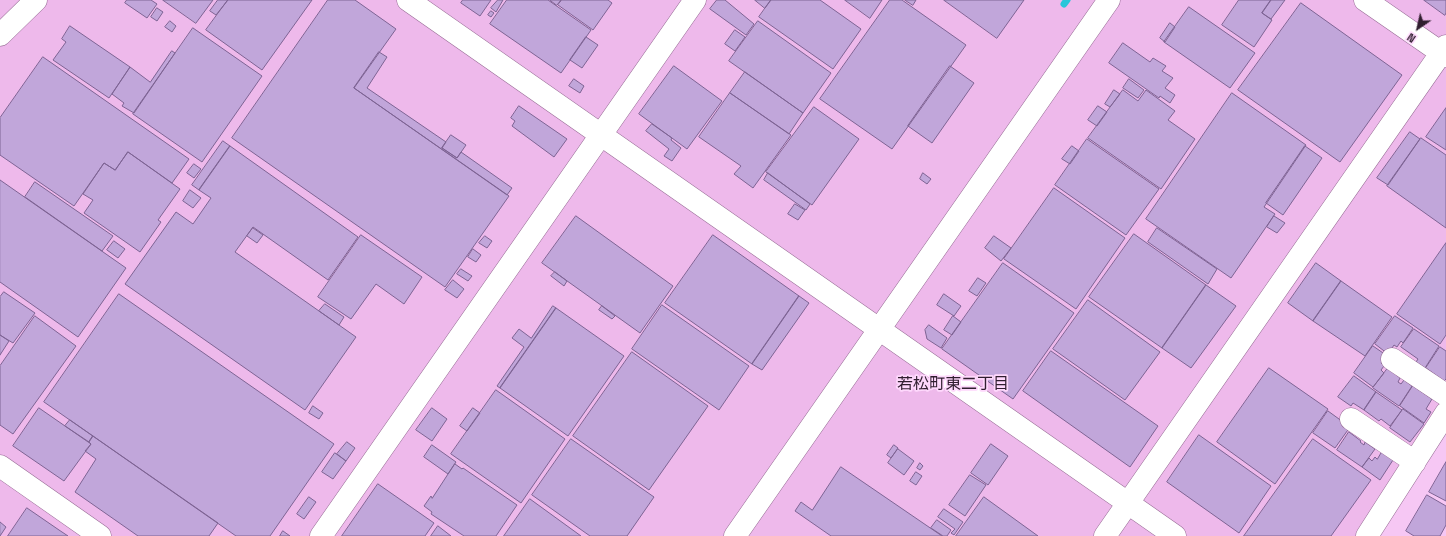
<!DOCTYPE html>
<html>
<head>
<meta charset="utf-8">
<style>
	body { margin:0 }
	#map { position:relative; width:1446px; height:536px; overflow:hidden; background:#f6c7f4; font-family:"Space Grotesk",sans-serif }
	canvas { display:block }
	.north { position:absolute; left:1398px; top:8px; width:40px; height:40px; -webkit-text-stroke:3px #fed8fc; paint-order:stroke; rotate:214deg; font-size:11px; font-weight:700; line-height:16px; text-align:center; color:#301e2f }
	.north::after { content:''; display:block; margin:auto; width:14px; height:18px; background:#301e2f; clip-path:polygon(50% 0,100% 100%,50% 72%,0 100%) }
</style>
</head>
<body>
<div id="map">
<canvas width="1446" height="536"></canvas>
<div class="north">N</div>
</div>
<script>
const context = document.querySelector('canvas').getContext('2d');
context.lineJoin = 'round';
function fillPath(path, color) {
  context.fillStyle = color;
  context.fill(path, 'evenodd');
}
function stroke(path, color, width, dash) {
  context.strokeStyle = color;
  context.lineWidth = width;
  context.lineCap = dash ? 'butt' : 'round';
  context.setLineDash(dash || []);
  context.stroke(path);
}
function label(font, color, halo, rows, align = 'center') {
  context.font = font + ' "Space Grotesk","Noto Sans JP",sans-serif';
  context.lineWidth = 3.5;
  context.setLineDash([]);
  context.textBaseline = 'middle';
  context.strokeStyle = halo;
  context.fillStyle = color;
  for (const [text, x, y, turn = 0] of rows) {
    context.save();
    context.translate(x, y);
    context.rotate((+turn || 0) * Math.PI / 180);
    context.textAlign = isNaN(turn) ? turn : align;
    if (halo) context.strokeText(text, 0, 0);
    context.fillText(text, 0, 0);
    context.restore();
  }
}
const built = new Path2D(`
	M0,0H1446V412L1359,536H0Z`);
const stream = new Path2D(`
	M1064,4L1067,0`);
const building = new Path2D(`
	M127,0H151L157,4L147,18L125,3Z
	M163,0H213L196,23Z
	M218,0H228L216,15L210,11Z
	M228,0H312L262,70L206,30Z
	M328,0H355L396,29L354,88L509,196L445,287L232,138Z
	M463,0H491L480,16L461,3Z
	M498,0H503L496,12L491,8Z
	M507,0H548L591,30L561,73L490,24Z
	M550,0H561L557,5Z
	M562,0H608L612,3L593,30L558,5Z
	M717,0H725L754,24L746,35L710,9Z
	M755,0H771L765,8Z
	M771,0H820L861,29L833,69L759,17Z
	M845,0H882L870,18Z
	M890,0H902L966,45L892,149L820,99Z
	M905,0H916L913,5Z
	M944,0H1024L997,38Z
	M1239,0H1271L1262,13L1272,20L1254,47L1222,25Z
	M1271,0H1285L1271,19L1262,13Z
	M1424,0H1446V13L1445,15Z
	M1301,3L1402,75L1340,162L1238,90Z
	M1189,7L1255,53L1230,88L1164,42Z
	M157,8L163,12L157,21L151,17Z
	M491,11L494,13L491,17L488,15Z
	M170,21L176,26L172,32L165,27Z
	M758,21L831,73L803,113L729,61Z
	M1170,23L1175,27L1165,42L1160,38Z
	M70,26L130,67L109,98L53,60L66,42L62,39Z
	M193,28L262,76L202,162L133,114Z
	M735,30L745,37L735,51L725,44Z
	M586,37L598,45L582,68L570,60Z
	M1123,43L1150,62L1153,58L1166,66L1162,71L1173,78L1165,88L1175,95L1170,103L1160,96L1159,98L1109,63Z
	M172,51L175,53L134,113L122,106L124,103L112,94L130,67L150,82Z
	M379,52L387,57L367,88L446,142L442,148L457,158L461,152L512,188L507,195L354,88Z
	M43,57L189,159L172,183L128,152L115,170L104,163L74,206L0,155V118Z
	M674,66L722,101L687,149L639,114Z
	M950,66L974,83L932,143L908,126Z
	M745,72L803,113L789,134L730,93Z
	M574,79L584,86L580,93L569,86Z
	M1129,79L1144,90L1138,98L1123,88Z
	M1114,90L1120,94L1110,107L1105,104Z
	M1123,90L1138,101L1146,90L1175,111L1168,120L1195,139L1161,189L1088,138Z
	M730,93L791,135L753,188L734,174L741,166L699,137Z
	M1232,93L1306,145L1264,207L1275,214L1231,278L1146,219Z
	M519,106L567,139L554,157L512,126L515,121L511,118Z
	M1098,106L1107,112L1097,126L1088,120Z
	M814,107L859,139L812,205L766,172Z
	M1446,108V150L1426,137Z
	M652,124L672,138L671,140L681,148L672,161L664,156L669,149L646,131Z
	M1410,132L1420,139L1388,185L1377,178Z
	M451,135L466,145L457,158L442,148Z
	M1421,138L1446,155V228L1387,186Z
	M1087,139L1159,189L1126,235L1055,185Z
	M223,141L230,146L199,190L192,185Z
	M230,146L358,237L328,280L253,227L235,252L356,337L305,410L125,284L176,212L193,224L211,198L199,190Z
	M1072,146L1079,151L1070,164L1062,159Z
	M1305,146L1322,158L1283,215L1266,203Z
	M128,152L180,189L158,220L161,222L140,252L84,213L93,200L83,194L104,163L115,170Z
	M194,164L201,169L194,178L187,173Z
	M768,173L810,204L806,210L764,180Z
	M923,173L931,179L927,184L920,179Z
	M0,180L126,268L78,337L0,282Z
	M35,182L113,236L102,251L25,197Z
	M1054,188L1125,238L1076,309L1004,259Z
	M190,190L201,198L193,208L183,201Z
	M795,204L805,210L798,220L788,214Z
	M576,216L673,286L640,333L542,263Z
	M1274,216L1285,223L1277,233L1267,227Z
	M253,228L263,235L257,243L247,236Z
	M1157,228L1217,269L1208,284L1148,242Z
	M1134,234L1206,285L1162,348L1089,297Z
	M361,235L422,277L404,304L376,284L351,319L318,297Z
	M713,235L799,296L752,364L665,303Z
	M485,236L492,241L487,248L479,243Z
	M994,236L1011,248L1001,261L985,248Z
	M114,241L125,249L118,258L107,250Z
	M1446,243V335L1440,344L1397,314Z
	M473,249L481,255L476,262L468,257Z
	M1003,263L1074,313L1013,399L942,349Z
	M1316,263L1341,281L1313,321L1288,303Z
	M461,269L472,276L468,281L457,274Z
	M555,272L567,281L564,286L551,276Z
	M978,278L986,283L977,296L969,291Z
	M453,280L464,289L457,298L445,290Z
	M1341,281L1392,317L1365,356L1313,321Z
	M1206,285L1236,306L1191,368L1162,348Z
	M4,292L35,313L13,343L0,335V297Z
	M119,294L334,444L270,536H236L44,402Z
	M944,294L961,306L954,316L937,305Z
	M799,296L809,303L762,370L752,364Z
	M1088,300L1160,352L1125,400L1053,349Z
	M325,304L344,317L339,325L319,311Z
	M662,305L749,366L719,410L632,349Z
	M553,306L556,308L500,388L497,386L524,347L512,338L519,329L531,338Z
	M602,306L615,316L612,319L599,310Z
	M556,308L624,356L568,436L500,388Z
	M35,316L76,346L13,434L0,425V366Z
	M953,316L961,322L952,335L944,330Z
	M1395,316L1413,328L1403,343L1401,341L1397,347L1394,345L1388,354L1375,344Z
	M929,325L947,338L941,348L927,339L925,330Z
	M1414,329L1439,346L1425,368L1416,362L1418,359L1401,347Z
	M0,335L9,341L0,355Z
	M1373,346L1386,355L1381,363L1384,366L1381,370L1384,373L1373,387L1354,373Z
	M1440,347L1446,351V379L1444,381L1426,368Z
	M1051,351L1158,426L1130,467L1023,391Z
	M632,352L708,406L649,490L573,436Z
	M1269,368L1328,409L1275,484L1217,442Z
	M1388,368L1400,378L1398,382L1401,384L1404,380L1412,386L1399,406L1373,388Z
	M1354,376L1376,392L1364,410L1353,403L1351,406L1338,397Z
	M1413,386L1432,399L1426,409L1431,412L1424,423L1400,406Z
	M496,390L565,439L521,503L451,454Z
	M1376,392L1402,410L1390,426L1381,419L1379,421L1364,410Z
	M313,406L323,413L319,419L309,413Z
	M39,408L91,444L64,481L13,446Z
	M432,408L447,419L432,441L416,430Z
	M473,408L480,413L467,431L460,426Z
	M1403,409L1424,424L1410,442L1390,428Z
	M1328,411L1350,427L1335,448L1313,433Z
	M70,420L93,436L89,442L65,426Z
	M1349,432L1361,441L1360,442L1364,445L1365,442L1375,449L1362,467L1337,450Z
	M1199,435L1271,486L1239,533L1167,482Z
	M93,436L218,523L209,536H138L75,492L96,459L85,451L91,444L89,442Z
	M571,439L654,497L627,536H590L532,495Z
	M1313,439L1371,480L1331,536H1244Z
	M347,442L355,448L346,461L337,454Z
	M991,444L1008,456L988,485L971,473Z
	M432,445L456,462L448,474L424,457Z
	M894,445L898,448L891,458L887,455Z
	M898,449L914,461L904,475L888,463Z
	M1382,452L1393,460L1380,480L1362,467L1369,458L1372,461L1375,457L1377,459Z
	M335,453L346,461L333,479L322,472Z
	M1446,462V501L1429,492Z
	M920,463L923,466L920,470L917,468Z
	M455,464L462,469L463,468L517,505L496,536H464L431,514L432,512L424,506L431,496L432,498Z
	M841,467L942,536H831L795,511L801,502L812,510Z
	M916,472L922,476L916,485L910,481Z
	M970,475L986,485L965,516L949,505Z
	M378,484L434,523L425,536H342Z
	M1427,495L1446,506V525L1440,536H1414L1406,531Z
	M309,497L316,502L304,519L297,514Z
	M984,497L1038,536H956Z
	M530,499L581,536H504Z
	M27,508L59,530L68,536H8Z
	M944,509L963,522L954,535L951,533L955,529L938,517Z
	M937,520L951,530L947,536H943L931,528Z
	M0,522L6,527L0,536Z
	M438,526L451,536H431Z
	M283,531L290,536H280Z`);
const minor = new Path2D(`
	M408,0L1175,536
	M1365,0L1446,56
	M0,35L36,0
	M1392,359L1446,395
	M1351,419L1415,462
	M0,466L100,536
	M321,536L695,0
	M735,536L1109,0
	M1105,536L1446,46
	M1367,536L1446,413`);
const neighbourhoodNames = [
	["若松町東二丁目",953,385]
];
fillPath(built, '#eeb9eb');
stroke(stream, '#29c6da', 7);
fillPath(building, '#c1a6da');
stroke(building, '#7e6494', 1);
stroke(minor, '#976c95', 23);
stroke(minor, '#fff', 22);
label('16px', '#301e2f', '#fed8fc', neighbourhoodNames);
</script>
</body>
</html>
